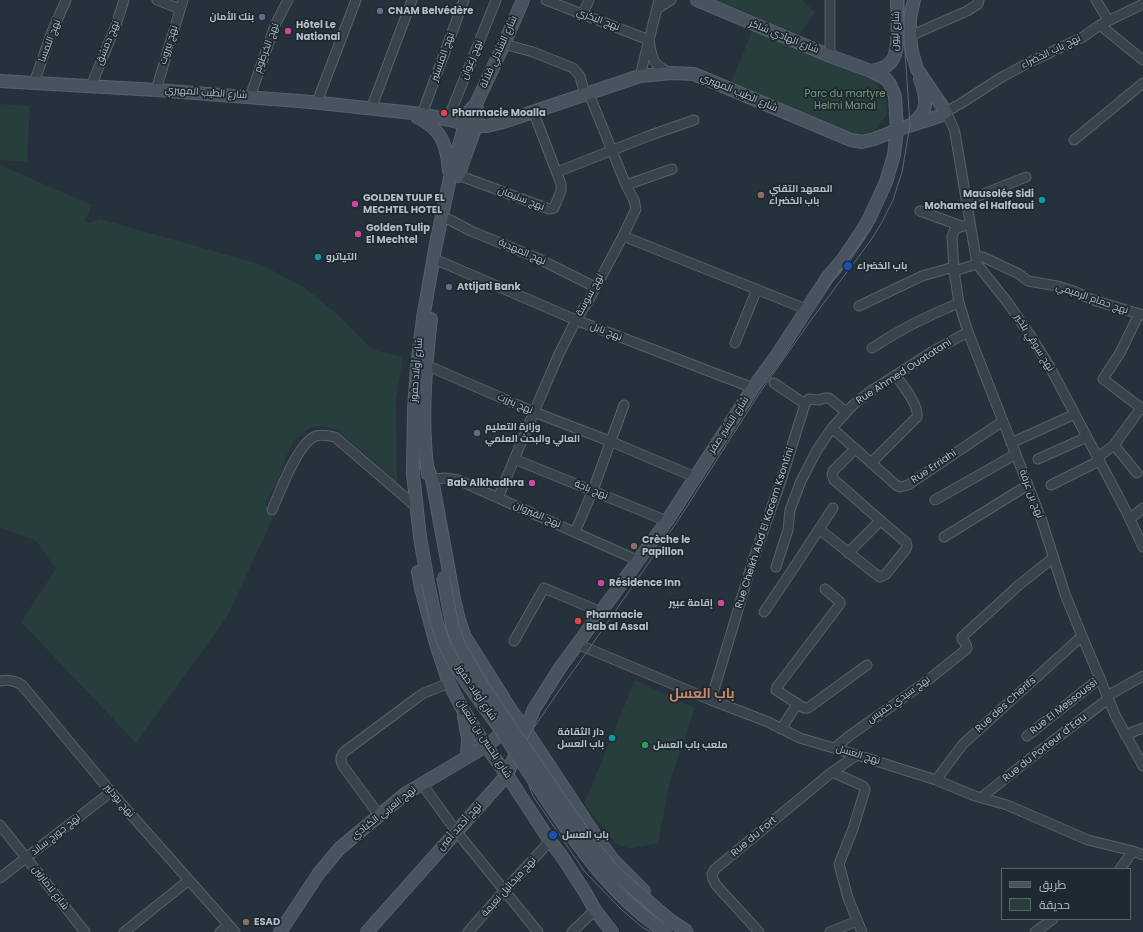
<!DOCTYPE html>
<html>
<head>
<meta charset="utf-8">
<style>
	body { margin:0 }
	#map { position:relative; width:1143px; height:932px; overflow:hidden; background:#25313b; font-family:Poppins,Cairo,sans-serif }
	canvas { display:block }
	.legend { position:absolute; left:1001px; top:868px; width:130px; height:52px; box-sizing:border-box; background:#1e2830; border:1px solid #5a646c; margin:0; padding:5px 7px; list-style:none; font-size:12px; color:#b4bec7 }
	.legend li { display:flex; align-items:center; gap:8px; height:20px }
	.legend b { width:20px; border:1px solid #5a646c }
</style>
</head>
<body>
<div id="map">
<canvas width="1143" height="932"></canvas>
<ul class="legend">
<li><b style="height:5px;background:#47535e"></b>طريق</li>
<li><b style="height:11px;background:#283e3c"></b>حديقة</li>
</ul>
</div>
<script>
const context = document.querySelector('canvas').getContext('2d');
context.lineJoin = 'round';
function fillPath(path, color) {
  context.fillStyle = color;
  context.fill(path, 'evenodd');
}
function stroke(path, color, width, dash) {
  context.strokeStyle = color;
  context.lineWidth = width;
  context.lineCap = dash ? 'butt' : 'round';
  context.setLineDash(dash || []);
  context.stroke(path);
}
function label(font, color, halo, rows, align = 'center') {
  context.font = font + ' Poppins,Cairo,sans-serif';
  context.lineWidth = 3.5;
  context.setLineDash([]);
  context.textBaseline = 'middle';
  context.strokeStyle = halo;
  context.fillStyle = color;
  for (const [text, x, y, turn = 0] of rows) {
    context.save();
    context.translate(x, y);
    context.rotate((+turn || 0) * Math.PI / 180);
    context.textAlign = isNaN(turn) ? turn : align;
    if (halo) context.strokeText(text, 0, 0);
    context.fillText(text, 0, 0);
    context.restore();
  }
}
const green = new Path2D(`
	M715,0H802L815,12L799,35Z
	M753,29L873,79L886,98L887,114L875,131L857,137L731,83Z
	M0,104L30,106L27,162L0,160Z
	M0,165L92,205L85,221L89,223L100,219L260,264L304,287L337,314L373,350L403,357L396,399L397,483L338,430L323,426L310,428L294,440L284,462L278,481L265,502L273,518L227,617L136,743L21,622L56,569L36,541L0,527Z
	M635,680L695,708L670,781L658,843L630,849L615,843L584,804Z`);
const street = new Path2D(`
	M157,0L180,9
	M546,0L649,40C652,58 652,65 671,73
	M830,0V56
	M1096,0L1108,20
	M658,8L671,0
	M583,13L589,0
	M1100,25L1143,60
	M910,36L967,11L978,4L979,0
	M504,44L533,52L573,68L580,76L585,95
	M640,76L659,0
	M34,83L51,34L66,0
	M91,86L116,25L124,0
	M156,90L183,0
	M250,97L275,25L288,0
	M317,102L356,0
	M960,104L1002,77L1030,62L1083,37L1100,25L1143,4
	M371,109L412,0
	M422,114L464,0
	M448,119L496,0
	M954,129L946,112L956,106
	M955,133L977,264L1008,303L1030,335L1051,369L1126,511L1143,547
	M1074,140L1143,83
	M557,172L651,135L694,120
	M458,175L549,209L554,208L561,191V184L533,111
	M626,185L672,169
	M966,201L1026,177
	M920,211L961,226
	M448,219L471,231L535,257L595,287
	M970,224L957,228L954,231L952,237L954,271L959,303L968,332L1042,521L1065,594L1082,636L1116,717L1143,766
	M623,236L806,309
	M976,257H983L1019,274L1028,281L1057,286L1074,291L1093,300L1143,315
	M439,261L576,320L753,388
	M954,271L977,264
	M859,306L922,276L954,267
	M735,343L757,289
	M872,348C899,330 929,315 959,303
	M426,365L534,412L612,442L695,477
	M774,383L805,404
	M832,428L896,485L900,487L908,485L1003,421
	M1011,443L1075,414
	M1114,445L1137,473
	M1097,458L1114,445L1141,408L1103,379L1120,353L1139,314
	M514,459L667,521
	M1038,459L1087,437
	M871,463L917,417C919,405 903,385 895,375
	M432,479L445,478L458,480L639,561
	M1051,485L1099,461
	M498,498L534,412L559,354L576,320L589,300L623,236L636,209L634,200L626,185L589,94
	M935,500L1016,454
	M272,510C280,492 298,442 316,436C323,434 329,436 335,437L413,504
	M1130,519L1143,508
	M819,529L878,576L880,577L886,574L906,549L907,546L906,542C881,522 858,500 834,480L832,474L833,471L855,449
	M575,532L593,490L624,405
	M944,537L1028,485
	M848,553L880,521
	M776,567L788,530L790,510L801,481L817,450L832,428L853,405L868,393L935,350L968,332
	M825,589L840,602V604L777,687L776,690L804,708H808L867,665
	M764,612L791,572L833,508
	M514,641L544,588L601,612
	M577,644L711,700L768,722L800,738L857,755L936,780L975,796L1007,805L1088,840L1133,851L1143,855
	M0,681C8,679 15,681 22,685L111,792L235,932
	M1107,696L1143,676
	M711,700L753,560L781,481L805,404L809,399L819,400L825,398H829L846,412
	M781,729L797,704
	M1125,735L1143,728
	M1027,736L1100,678
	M835,748L849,736L923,684L963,652L967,648L966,644L962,639V637L1019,585L1053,558
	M832,772L861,785L864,787L865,790L853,829L839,864L848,898L862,932
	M936,780L963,744L1082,636
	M422,784L456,831L538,932
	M982,797L1041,750L1108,699
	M379,815L343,766C340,760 340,757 344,752L418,697L424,693L449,683
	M0,825L85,932
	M1120,869L1133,851
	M0,878L111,792
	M124,932L189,880
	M220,932L229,925
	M468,932L504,891L550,841
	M572,932L595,910
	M759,932L716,885L713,879L712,874L715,869L832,772L857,755
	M830,932L857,921
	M1035,932L1053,919`);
const secondary = new Path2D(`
	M871,71C878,70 886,68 891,62C901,51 897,15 897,0
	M0,81L156,90L311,102L422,114L476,126H487L503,122L640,76L671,73L694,74L851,140L862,142L874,139L905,127L940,116L946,112L917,69L912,52L910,36V18L914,0
	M417,117C442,129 447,145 449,171
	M913,123C930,111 926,96 920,79
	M458,176L476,126L478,113L476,104
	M427,467L432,479L454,599L459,620L465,637L511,710L529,735L595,835L613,860L644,891
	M428,474C421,423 425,371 431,319
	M418,572L421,588L436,644L449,683L463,710L486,746L507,775L550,841L561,855L585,892L595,910L612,932
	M428,583L420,537L413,474L414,409L417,367L423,318L436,244L450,178L465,124L470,110L476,104L504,44L523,0
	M464,717L468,738L467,757
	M280,932L319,873L340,848L405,794L486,746L511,726
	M367,932L507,775L534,709L560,668L667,521L753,388L777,355L827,278L843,259L860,234L869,219L886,182L894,155L897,130L895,96L890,84L886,79L871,71L830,56L697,0`);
const tram = new Path2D(`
	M826,290L872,227
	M651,932L642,927L622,910L585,872L533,796L525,775L523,754L529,735L558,692L589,649L677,522L759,394L811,320L871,240L882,222L893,200L902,172L910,125L904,37V0`);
const secondaryBridge = new Path2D(`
	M443,577L453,629L459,645L485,690L586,837L613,871L671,921L688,932
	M428,583C433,605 436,627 446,647C460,677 482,703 501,730C517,755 533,779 549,803C582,852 616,900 666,932`);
const markers = [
	[380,11,4,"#5c6f8a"],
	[262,17,4,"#5c6f8a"],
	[288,31,4,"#d1479c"],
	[444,113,4,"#e0444e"],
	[761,195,4,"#8d6e63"],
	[1042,200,4,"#0f9aa8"],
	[355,204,4,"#d1479c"],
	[358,234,4,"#d1479c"],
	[318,257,4,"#0f9aa8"],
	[848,266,5,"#1a4fb4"],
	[449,287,4,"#5c6f8a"],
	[477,433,4,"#5c6f8a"],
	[532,483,4,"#d1479c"],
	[634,546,4,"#8d6e63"],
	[601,583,4,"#d1479c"],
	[721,603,4,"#d1479c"],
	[578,621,4,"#e0444e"],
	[612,738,4,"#0f9aa8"],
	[645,745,4,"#2e9e5b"],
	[553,835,5,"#1a4fb4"],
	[246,922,4,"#8d6e63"]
];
const poiNames = [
	["CNAM Belvédère",388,11],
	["بنك الأمان",254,17,"right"],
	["Hôtel Le",296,25],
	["National",296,37],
	["Pharmacie Moalla",452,113],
	["المعهد التقني",769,189],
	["باب الخضراء",769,201],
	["Mausolée Sidi",1034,194,"right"],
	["Mohamed el Halfaoui",1034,206,"right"],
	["GOLDEN TULIP EL",363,198],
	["MECHTEL HOTEL",363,210],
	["Golden Tulip",366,228],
	["El Mechtel",366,240],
	["التياترو",326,257],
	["باب الخضراء",857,266],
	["Attijati Bank",457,287],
	["وزارة التعليم",485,427],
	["العالي والبحث العلمي",485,439],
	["Bab Alkhadhra",524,483,"right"],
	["Crèche le",642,540],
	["Papillon",642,552],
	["Résidence Inn",609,583],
	["إقامة عبير",713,603,"right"],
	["Pharmacie",586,615],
	["Bab al Assal",586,627],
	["دار الثقافة",604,732,"right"],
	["باب العسل",604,744,"right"],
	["ملعب باب العسل",653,745],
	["باب العسل",562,835],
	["ESAD",254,922]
];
const streetNames = [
	["نهج البكري",598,20,21],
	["شارع ليون",896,31,-88],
	["شارع الهادي شاكر",784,37,22],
	["نهج النمسا",50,41,-69],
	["نهج دمشق",108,43,-68],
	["نهج بيروت",169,45,-73],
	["نهج الخرطوم",267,48,-69],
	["شارع الشادلي قلالة",499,52,-66],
	["نهج باب الخضراء",1051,52,-26],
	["نهج المنستير",443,57,-70],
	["نهج زغوان",472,60,-68],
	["شارع الطيب المهيري",206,93,4],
	["شارع الطيب المهيري",739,93,23],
	["نهج سليمان",521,199,21],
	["نهج المهدية",522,252,24],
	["نهج سوسة",590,295,-61],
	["نهج حمام الرميمي",1092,299,19],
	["نهج نابل",606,332,21],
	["نهج سوقي بلخير",1034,343,58],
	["شارع أولاد حفوز",417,370,-85],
	["Rue Ahmed Ouatatani",904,372,-33],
	["نهج بنزرت",515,404,23],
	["شارع البشير صفر",729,425,-57],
	["Rue Erriahi",934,467,-34],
	["نهج باجة",591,490,22],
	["نهج بن عرفة",1031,494,69],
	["نهج القيروان",537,515,24],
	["Rue Cheikh Abd El Kacem Ksontini",765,528,-72],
	["شارع أولاد حفوز",476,693,56],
	["نهج سيدي خميس",899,700,-35],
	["Rue des Cherifs",1006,705,-42],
	["Rue El Messoussi",1064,707,-38],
	["شارع بلحسن بن شعبان",484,739,57],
	["Rue du Porteur d\"Eau",1045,748,-38],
	["نهج العسل",858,755,17],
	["نهج بودلير",119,801,49],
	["نهج العربي الكبادي",384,813,-38],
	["نهج أحمد أمين",460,827,-48],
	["نهج جورج ساند",56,835,-38],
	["Rue du Fort",754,837,-40],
	["نهج ميخائيل نعيمة",509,887,-48],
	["شارع لامارتين",50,888,52]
];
const parkNames = [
	["Parc du martyre",845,94],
	["Helmi Manai",845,106]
];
const districtNames = [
	["باب العسل",702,694]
];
fillPath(green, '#283e3c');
stroke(street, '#576169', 11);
stroke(secondary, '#576169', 14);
stroke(street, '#39434b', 9);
stroke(secondary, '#47535e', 12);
stroke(tram, '#5b6872', 1);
stroke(secondaryBridge, '#576169', 14, []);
stroke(secondaryBridge, '#47535e', 12);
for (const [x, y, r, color] of markers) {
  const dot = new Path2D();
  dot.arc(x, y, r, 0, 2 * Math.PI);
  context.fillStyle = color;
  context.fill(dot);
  stroke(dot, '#1e2830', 1.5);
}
label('bold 10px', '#b4bec7', '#1e2830', poiNames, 'left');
label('10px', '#b4bec7', '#1e2830', streetNames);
label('10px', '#749b77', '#1e2830', parkNames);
label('bold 14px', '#cd8669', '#1e2830', districtNames);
</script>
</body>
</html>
